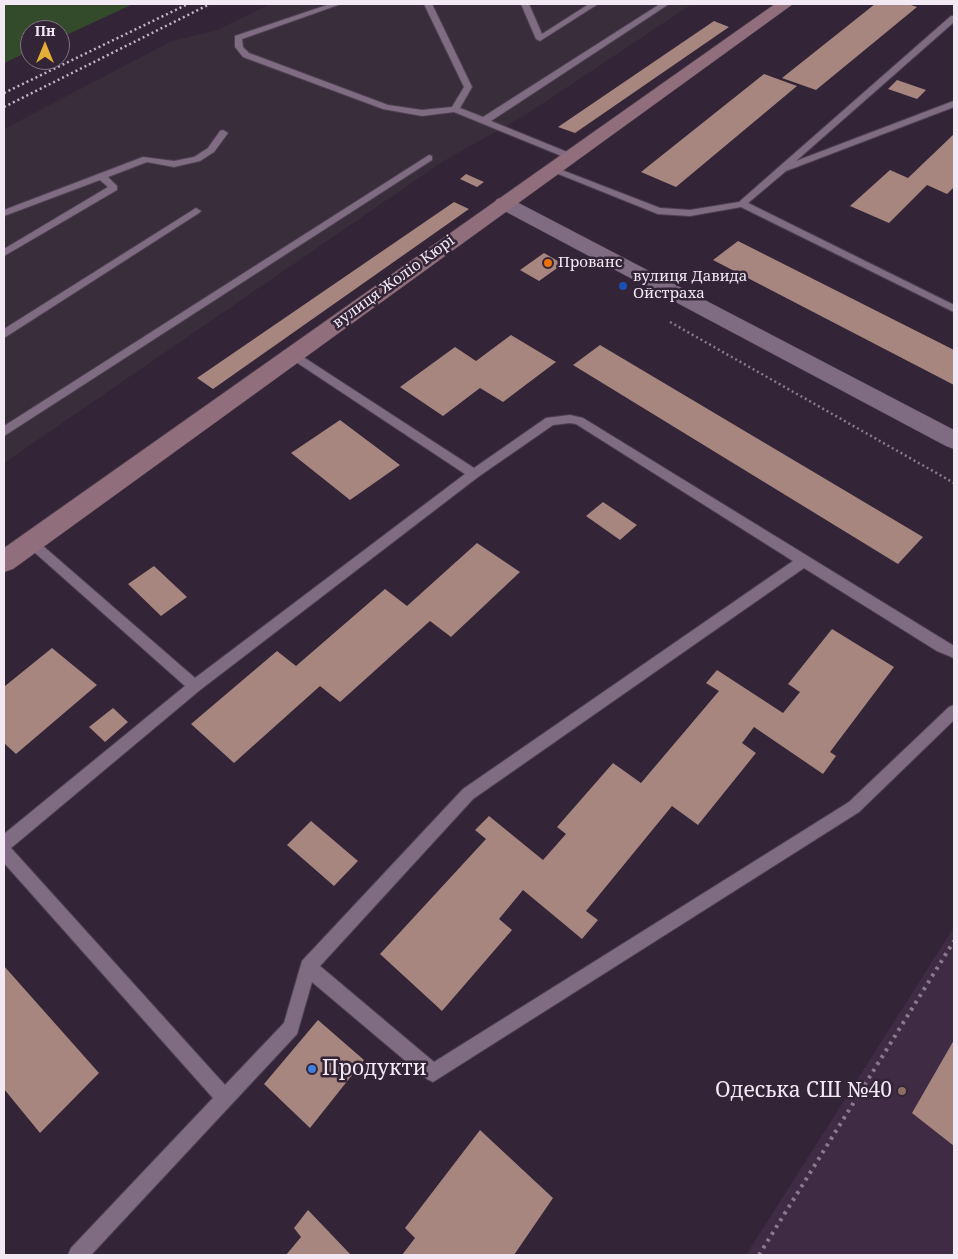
<!DOCTYPE html>
<html>
<head>
<meta charset="utf-8">
<style>
	body { margin:0 }
	#map { position:relative; width:958px; height:1259px; overflow:hidden; background:#342437; font-family:"Noto Serif",serif }
	canvas { display:block }
	.frame { position:absolute; inset:0; border:5px solid #f3e9f5; pointer-events:none }
	.north { position:absolute; left:20px; top:20px; width:50px; height:50px; box-sizing:border-box; background:#342437; border:1px solid #807383; border-radius:50%; rotate:0deg; font-size:14px; font-weight:700; line-height:20px; text-align:center; color:#f3e9f5 }
	.north::after { content:''; display:block; margin:auto; width:18px; height:22px; background:#e4ad35; clip-path:polygon(50% 0,100% 100%,50% 72%,0 100%) }
</style>
</head>
<body>
<div id="map">
<canvas width="958" height="1259"></canvas>
<div class="frame"></div>
<div class="north">Пн</div>
</div>
<script>
const context = document.querySelector('canvas').getContext('2d');
context.lineJoin = 'round';
function fillPath(path, color) {
  context.fillStyle = color;
  context.fill(path, 'evenodd');
}
function stroke(path, color, width, dash) {
  context.strokeStyle = color;
  context.lineWidth = width;
  context.lineCap = dash ? 'butt' : 'round';
  context.setLineDash(dash || []);
  context.stroke(path);
}
function label(font, color, halo, rows, align = 'center') {
  context.font = font + ' "Noto Serif",serif';
  context.lineWidth = 5;
  context.setLineDash([]);
  context.textBaseline = 'middle';
  context.strokeStyle = halo;
  context.fillStyle = color;
  for (const [text, x, y, turn = 0] of rows) {
    context.save();
    context.translate(x, y);
    context.rotate((+turn || 0) * Math.PI / 180);
    context.textAlign = isNaN(turn) ? turn : align;
    if (halo) context.strokeText(text, 0, 0);
    context.fillText(text, 0, 0);
    context.restore();
  }
}
const industrial = new Path2D(`
	M270,4H692L527,114L442,162L4,463V129L172,41L217,30Z`);
const built = new Path2D(`
	M954,927V1255H746Z`);
const green = new Path2D(`
	M4,4H133L60,38V30H30V51L4,63Z`);
const building = new Path2D(`
	M875,4H908L917,7L816,90L782,78Z
	M714,21L729,27L575,133L558,127Z
	M764,74L797,86L676,187L641,172Z
	M897,80L926,90L917,99L888,89Z
	M954,134V187L947,194L927,185L889,223L850,206L890,170L908,178Z
	M466,174L484,182L477,187L460,179Z
	M454,202L469,209L213,389L197,378Z
	M738,241L954,350V385L713,260Z
	M544,253L563,264L539,281L520,270Z
	M511,335L556,362L503,402L480,388L443,416L400,387L455,347L476,361Z
	M600,345L923,537L898,564L573,365Z
	M340,420L400,465L350,500L291,453Z
	M603,502L637,525L620,540L586,516Z
	M477,543L520,572L451,637L430,621L340,702L320,686L234,763L191,724L277,651L296,666L385,589L407,606Z
	M154,566L187,597L161,616L128,584Z
	M832,629L894,667L830,752L836,756L823,774L754,727L742,743L756,753L698,825L672,806L586,911L598,920L582,939L523,890L499,919L512,930L442,1011L380,954L486,839L475,830L489,816L543,860L566,834L557,827L613,763L641,783L719,691L706,683L717,670L783,713L800,692L788,684Z
	M52,648L97,685L16,754L4,743V684L5,686Z
	M113,708L128,722L105,742L89,727Z
	M311,821L358,861L334,886L287,845Z
	M4,966L99,1073L40,1133L4,1089Z
	M318,1020L364,1060L310,1128L264,1084Z
	M954,1040V1146L912,1113Z
	M480,1130L553,1198L514,1255H402L415,1238L405,1228Z
	M308,1210L351,1255H286L301,1237L294,1228Z`);
const pathFar1 = new Path2D(`
	M670,322L954,483`);
const path = new Path2D(`
	M759,1255L954,941`);
const lane = new Path2D(`
	M330,4H341L242,39L243,47L249,53L388,105L422,110L452,107L464,87L424,4H432L472,87L460,108L483,117L660,4H669L491,121L572,154L574,156L569,159L454,112L422,116L383,109L243,57L235,47V36Z
	M521,4H529L542,34L589,4H598L540,41L536,39Z
	M951,16H954V22L796,161L951,102L954,101V107L786,171L748,203L954,305V312L741,207L690,216L658,214L546,169L551,166L554,167L660,208L690,210L739,202Z
	M223,130L228,133L214,152L200,161L174,167L147,162L108,177L117,186V190L4,256V249L108,187L100,180L4,216V210L143,157L174,161L194,157L208,148L220,131Z
	M429,155L432,156V160L4,436V426Z
	M196,208L201,211L199,213L4,338V329Z
	M294,351L474,468L546,418L570,415L583,418L954,646V658L937,651L804,568L473,799L320,966L434,1062L849,802L949,707L954,705V720L859,812L433,1082L427,1079L312,982L297,1034L91,1255H68L71,1248L213,1098L4,863V834L185,686L24,543L25,539H35L195,678L465,474L290,358L288,355ZM570,423L576,424L793,561L463,789L302,961L284,1023L225,1085L11,848L200,690L478,477L553,425Z`);
const street = new Path2D(`
	M504,197L511,199L954,430V449L946,446L497,207L494,203L497,199Z`);
const secondary = new Path2D(`
	M775,4H793L13,569L4,572V548Z`);
const rail = new Path2D(`
	M4,93L188,4
	M4,107L210,4`);
const markers = [
	[548,263,5,"#e8710a"],
	[623,286,5,"#1a4fb4"],
	[312,1069,5,"#3f7fe0"],
	[902,1091,5,"#8d6e63"]
];
const farPoinames = [
	["Прованс",558,263],
	["вулиця Давида",633,277],
	["Ойстраха",633,294]
];
const farStreetnames = [
	["вулиця Жоліо Кюрі",394,282,-36]
];
const nearPoinames = [
	["Продукти",322,1069],
	["Одеська СШ №40",892,1091,"right"]
];
fillPath(industrial, '#3a2d3b');
fillPath(built, '#3f2b44');
fillPath(green, '#334b2b');
fillPath(building, '#a6867e');
stroke(lane, '#4f4152', 2);
stroke(street, '#4f4152', 1);
stroke(secondary, '#4f4152', 1);
stroke(pathFar1, '#897b8b', 2.5, [2, 3]);
stroke(path, '#897b8b', 4, [3, 5]);
fillPath(lane, '#7f6c83');
fillPath(street, '#7f6c83');
fillPath(secondary, '#916e7b');
stroke(rail, '#c2b6c4', 2.5, [2, 3]);
for (const [x, y, r, color] of markers) {
  const dot = new Path2D();
  dot.arc(x, y, r, 0, 2 * Math.PI);
  context.fillStyle = color;
  context.fill(dot);
  stroke(dot, '#342437', 2);
}
label('15px', '#f3e9f5', '#342437', farPoinames, 'left');
label('15px', '#f3e9f5', '#342437', farStreetnames);
label('21px', '#f3e9f5', '#342437', nearPoinames, 'left');
</script>
</body>
</html>
